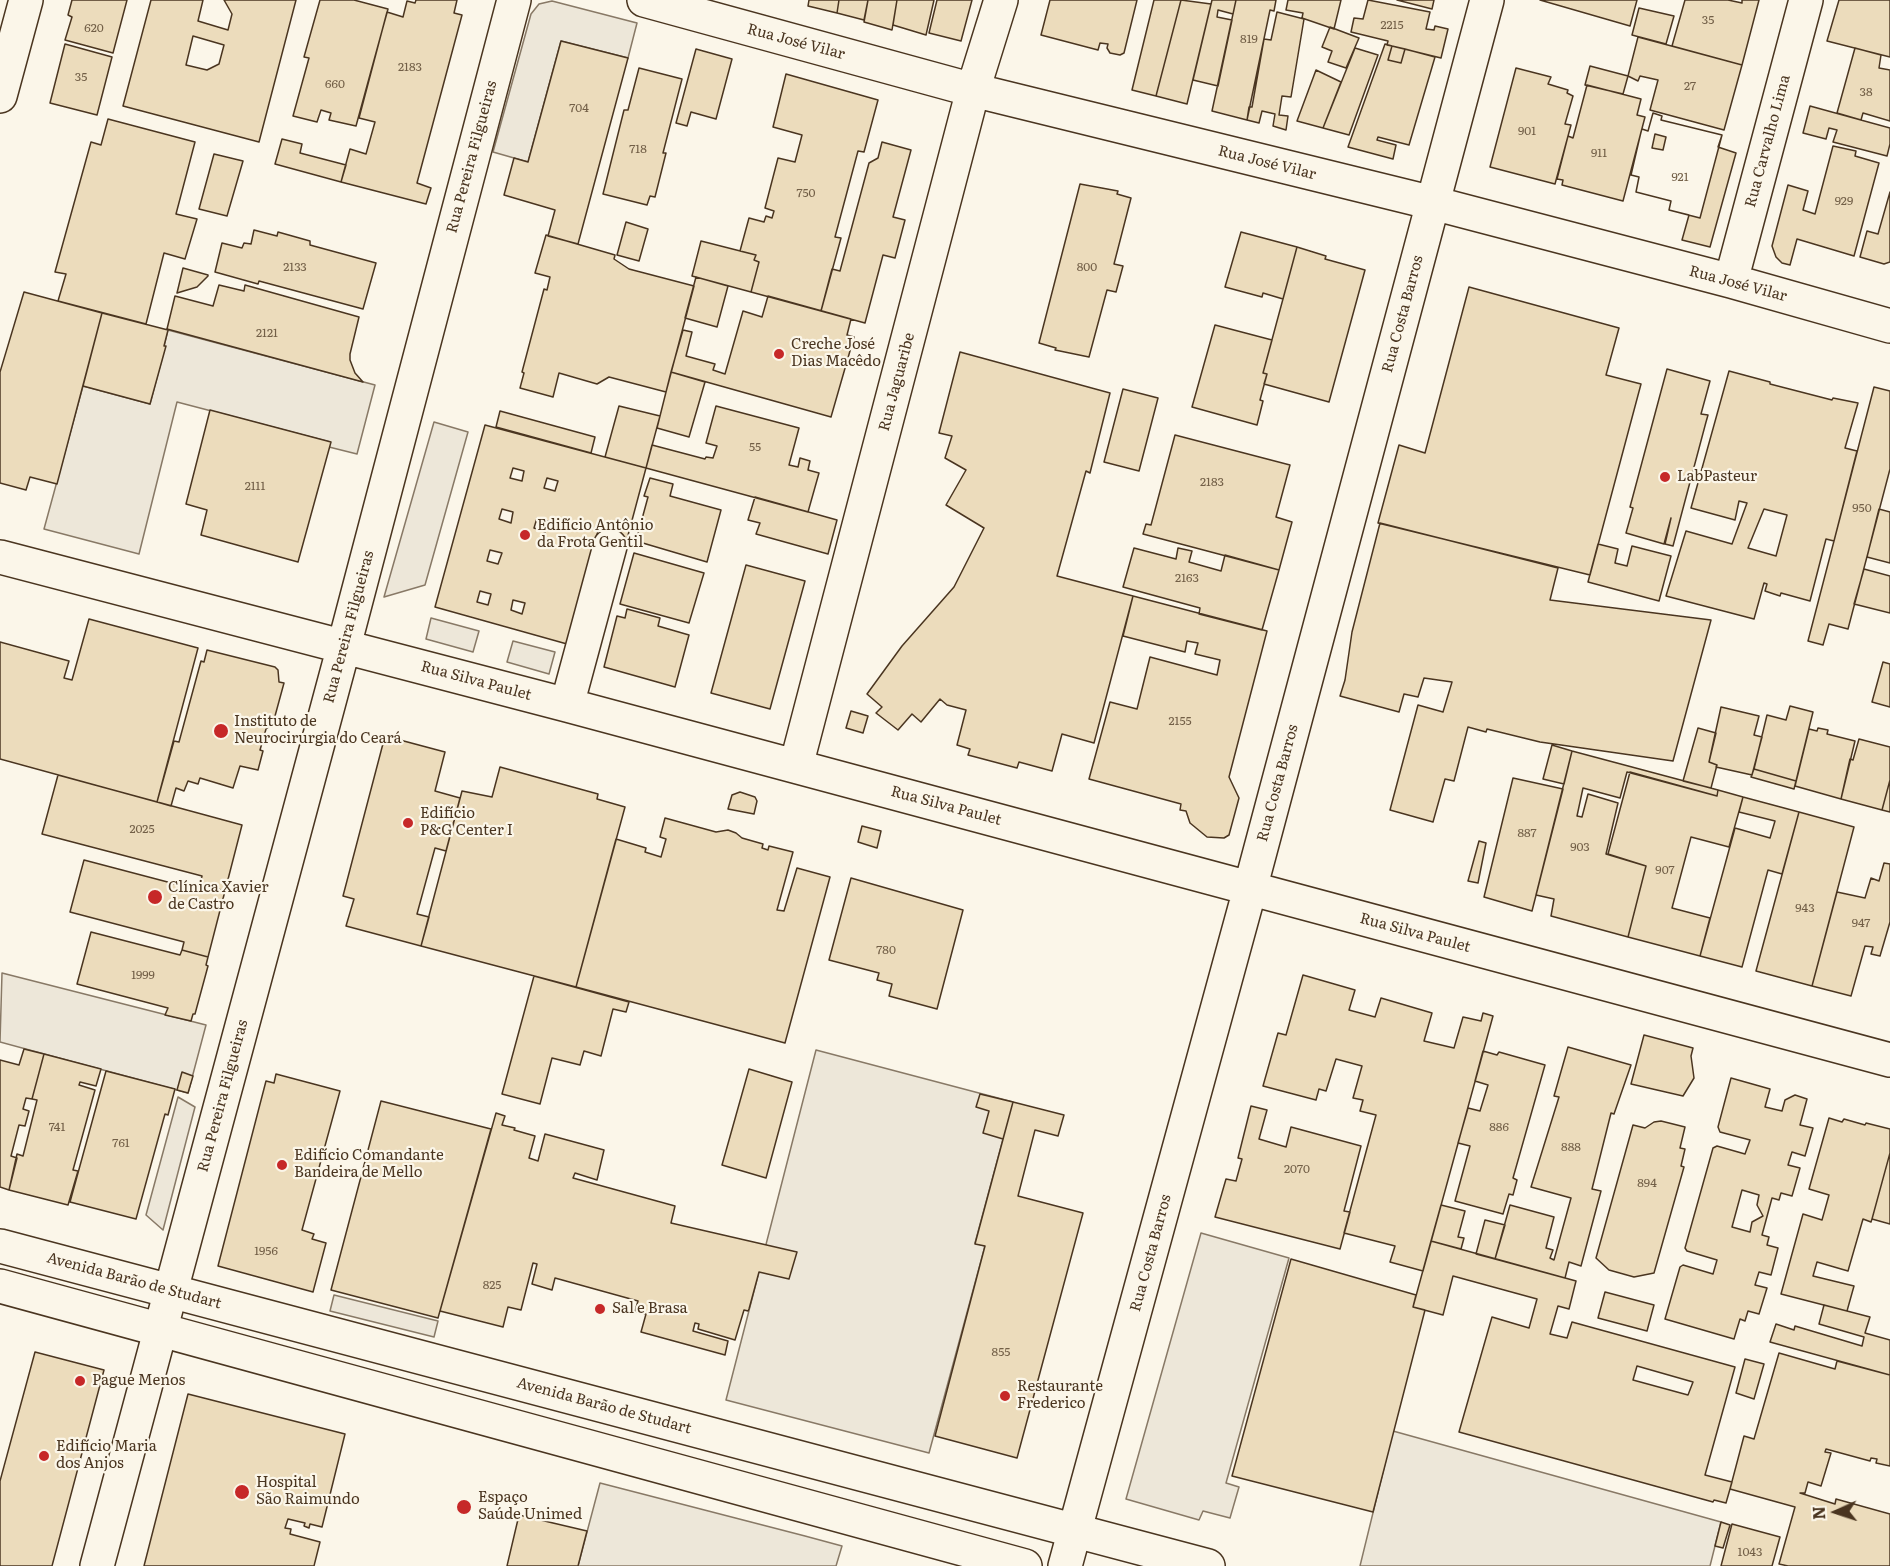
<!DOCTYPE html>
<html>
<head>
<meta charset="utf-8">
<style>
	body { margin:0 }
	#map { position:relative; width:1890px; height:1566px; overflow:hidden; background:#fbf6e9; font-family:Literata,serif }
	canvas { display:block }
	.north { position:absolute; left:1806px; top:1482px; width:60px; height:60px; -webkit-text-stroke:4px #fbf6e9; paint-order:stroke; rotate:267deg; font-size:16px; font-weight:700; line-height:24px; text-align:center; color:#4a3520 }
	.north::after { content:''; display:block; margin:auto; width:21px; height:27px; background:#4a3520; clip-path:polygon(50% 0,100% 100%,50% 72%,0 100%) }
</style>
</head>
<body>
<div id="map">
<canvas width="1890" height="1566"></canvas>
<div class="north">N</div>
</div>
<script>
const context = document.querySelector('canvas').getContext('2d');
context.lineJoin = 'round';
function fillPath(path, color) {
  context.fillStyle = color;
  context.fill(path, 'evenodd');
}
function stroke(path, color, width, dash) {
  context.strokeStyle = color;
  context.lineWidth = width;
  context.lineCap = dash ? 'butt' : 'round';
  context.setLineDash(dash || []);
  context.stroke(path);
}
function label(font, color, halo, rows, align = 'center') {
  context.font = font + ' Literata,serif';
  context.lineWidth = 4.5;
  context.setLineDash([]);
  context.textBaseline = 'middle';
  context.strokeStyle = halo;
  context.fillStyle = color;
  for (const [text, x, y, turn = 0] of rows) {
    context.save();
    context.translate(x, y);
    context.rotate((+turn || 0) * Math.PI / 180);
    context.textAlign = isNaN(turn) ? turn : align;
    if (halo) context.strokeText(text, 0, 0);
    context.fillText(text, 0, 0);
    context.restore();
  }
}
const parking = new Path2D(`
	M552,1L637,23L628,58L561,41L528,162L493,152L531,14L539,4Z
	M168,330L375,385L357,454L329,447L330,442L177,402L139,554L44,529L83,386L150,404L165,347L164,346Z
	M434,422L468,432L425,585L384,597Z
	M431,618L479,631L473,652L426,639Z
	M513,641L555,652L549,674L507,662Z
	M2,973L206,1025L188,1093L0,1042Z
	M816,1050L1013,1102L975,1243L985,1246L929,1453L726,1400Z
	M178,1097L195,1107L163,1230L146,1215Z
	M1201,1233L1289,1258L1226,1483L1239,1487L1230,1518L1203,1511L1199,1520L1126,1499Z
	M334,1295L438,1321L434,1337L330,1311Z
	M1393,1431L1721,1522L1710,1566H1360Z
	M600,1483L805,1536L842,1546L836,1566H578Z`);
const building = new Path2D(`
	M72,0H127L113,53L65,40L72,17L68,15Z
	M151,0H203L198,21L228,30L232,14L224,0H296L259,142L123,106ZM193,36L224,45L219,64L207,70L186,65Z
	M320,0H354L388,9L356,126L329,120L331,113L321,110L317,122L293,116L309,58L304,57Z
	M416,0H457L454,13L462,15L417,183L431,188L426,204L341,182L350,149L366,154L375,122L359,118L387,12L403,17L407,1L415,3Z
	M809,0H839L837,13L808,6Z
	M839,0H868L864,20L837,13Z
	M868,0H897L892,30L864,22Z
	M897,0H934L926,35L893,25Z
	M937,0H972L961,41L929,33Z
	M1050,0H1137L1124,53L1120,55L1110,53L1107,48L1108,44L1100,43L1098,50L1041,35Z
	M1154,0H1181L1156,96L1132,90Z
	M1181,0L1211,4L1187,104L1156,96Z
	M1212,0H1236L1233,14L1218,10L1217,17L1232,20L1218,86L1193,80Z
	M1236,0H1276L1274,11L1270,10L1247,120L1212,111Z
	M1288,0H1341L1334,29L1302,18L1303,13L1286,10Z
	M1368,0L1430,12L1426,29L1434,30L1435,26L1448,29L1441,58L1392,46L1387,45L1388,41L1351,32L1354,18L1363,19Z
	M1397,0H1434L1432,9Z
	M1540,0H1637L1630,26Z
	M1685,0H1728L1742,3V0H1759L1742,65L1672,46Z
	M1839,0H1890V57L1827,41Z
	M1639,8L1674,16L1666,44L1632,35Z
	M1277,12L1304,19L1291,97L1282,96L1279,115L1288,116L1286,130L1273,126L1275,114L1262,111L1259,123L1247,120L1249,107H1252L1264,39L1271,40Z
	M1330,27L1359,38L1346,68L1328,62L1332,51L1322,47Z
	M1638,37L1742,65L1724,130L1650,110L1658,80L1640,76L1638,81L1628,76Z
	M561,41L628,58L578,244L548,236L555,210L504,195L514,158L528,162Z
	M65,44L112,57L97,115L50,103Z
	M1385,44L1392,46L1388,60L1401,63L1405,49L1435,57L1409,145L1378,137L1377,140L1396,145L1393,159L1348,147Z
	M1392,46L1405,49L1401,63L1388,60Z
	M1355,48L1378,55L1349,135L1323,128Z
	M1855,48L1881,55L1879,68L1890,70V121L1863,113L1861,120L1837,113Z
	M696,49L732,59L716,119L691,112L687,126L676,123Z
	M1590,66L1628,76L1623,94L1585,85Z
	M639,68L682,79L663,153H666L655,197L650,196L647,205L603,194L624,110H628Z
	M1516,68L1551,77L1548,84L1568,90L1567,93L1573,96L1565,124L1571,125L1555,184L1490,167Z
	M1316,70L1341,82L1323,128L1297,121Z
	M786,74L878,100L864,152L858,151L835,237L841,238L821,311L751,292L759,262L754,260L756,255L740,251L749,218L764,222L766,216L772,218L774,211L765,208L778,158L795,162L802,135L773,127Z
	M1587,85L1641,99L1637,115L1645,117L1623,201L1562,185L1563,180L1557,179L1568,136L1573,138Z
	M1810,106L1890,128V144L1887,156L1833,142L1837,130L1829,128L1826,139L1803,133Z
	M1653,113L1662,116L1661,120L1722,135L1718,147L1736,153L1710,247L1682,240L1689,215L1669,210L1671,201L1636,192L1639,177L1631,175L1641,132L1642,129L1648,131ZM1655,134L1666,137L1663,150L1652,148Z
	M1653,113L1662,116L1661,120L1722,135L1700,218L1669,210L1671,201L1636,192L1639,177L1631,175L1641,132L1642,129L1648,131Z
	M108,119L195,142L176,214L197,219L185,259L164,253L146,324L58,301L66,274L55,272L91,142L101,145Z
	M282,139L302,144L300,153L346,165L341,182L275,164Z
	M882,142L911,150L893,217L905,220L895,258L883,255L865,323L821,311L832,269L840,271L869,163L878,158Z
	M1833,146L1856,151L1855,156L1879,163L1854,256L1797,239L1790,265L1782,263L1776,257L1772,246L1788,185L1808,191L1803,210L1815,214Z
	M214,154L243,161L227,216L199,209Z
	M1080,184L1118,191L1117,194L1131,198L1114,264L1123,266L1116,292L1107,290L1089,357L1055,350L1056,348L1039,343Z
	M1890,192V262L1884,264L1860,257L1867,231L1878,234Z
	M626,222L648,229L639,261L617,255Z
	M254,230L277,236L278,232L310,241V245L376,263L363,309L259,281L258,284L215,272L222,243L242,248L244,243L251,244Z
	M1241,232L1297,247L1283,299L1263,293L1262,297L1225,287Z
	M546,235L615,255L614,259L629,269L694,286L666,392L609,377L597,384L559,373L553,397L520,388L524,373L522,372L544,289L547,290L550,277L535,273Z
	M701,241L756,255L754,260L759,262L751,292L692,276Z
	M1297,247L1326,256L1325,259L1365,270L1329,402L1264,384L1267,374L1263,373Z
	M183,268L208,275V276L197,287L177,293Z
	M696,277L728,286L717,327L685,318Z
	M219,285L244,291L245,285L359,317L350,354V360L355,373L363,382L167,329L175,296L213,306Z
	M1469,287L1619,328L1606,375L1641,384L1590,575L1378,523L1399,445L1425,453Z
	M24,292L102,313L57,484L30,477L26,490L0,483V372Z
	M768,296L851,319L847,335L854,337L831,417L671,372L683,330L692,332L686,356L715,364L713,370L725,374L743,311L762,317Z
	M102,313L168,330L164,346H166L150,404L83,386Z
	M1215,325L1272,340L1263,373L1267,374L1260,400L1263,401L1257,425L1192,407Z
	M960,352L1110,393L1090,473L1086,471L1057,576L1133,596L1094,743L1062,734L1052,771L1019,762L1017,768L968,755L970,749L957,745L966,710L947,705L940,699L921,722L912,714L898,730L876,713L882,707L867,694L902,646L954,587L984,528L946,505L966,470L945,458L952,436L939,433Z
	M1667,369L1710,381L1701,414L1708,415L1706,422L1673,546L1665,544L1671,518L1664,544L1626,533L1633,508L1630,507Z
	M1729,371L1770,382V384L1832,400L1833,398L1858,403L1845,448L1857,451L1834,541L1826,539L1810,601L1781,593L1780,596L1765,591L1767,584L1764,583L1754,619L1666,596L1686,531L1732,544L1747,503L1739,501L1735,520L1691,508ZM1764,509L1787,515L1776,556L1748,548Z
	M671,372L705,382L689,437L657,428Z
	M1874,387L1890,391V469L1848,629L1829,624L1823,645L1808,641Z
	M1123,389L1158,398L1139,471L1104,462Z
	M619,406L660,416L646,468L605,457Z
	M716,406L799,428L789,465L798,467L800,458L810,461L808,470L819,473L808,512L646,468L652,445L705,459L706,457L713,458L717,446L706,443Z
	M210,410L331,442L298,562L201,535L207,510L186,504Z
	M500,411L595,437L591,453L496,427Z
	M485,425L646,468L627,539L598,531L567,644L435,607ZM513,468L524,471L522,481L510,478ZM547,478L558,481L555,491L544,488ZM502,509L513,512L511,523L499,519ZM537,518L548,521L545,532L534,528ZM490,550L502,553L498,564L487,561ZM480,591L491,594L488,605L477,602ZM513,600L525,603L522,614L511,610Z
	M1175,435L1290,465L1276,517L1292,522L1279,570L1143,534L1146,524L1151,525Z
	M650,478L673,484L670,496L721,510L707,562L636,541L648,497L644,496Z
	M755,497L837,520L828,554L756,534L760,523L748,520Z
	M1879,509L1890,512V563L1867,557Z
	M1380,523L1558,568L1550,600L1711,620L1673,761L1540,742L1487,729L1486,732L1468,727L1454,781L1445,779L1433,822L1390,810L1418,705L1443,712L1452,682L1424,678L1418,697L1404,694L1399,712L1340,696L1345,680L1352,632Z
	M1598,544L1618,549L1615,563L1627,566L1632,546L1671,556L1659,601L1588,582Z
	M1134,548L1176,559L1178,548L1192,551L1189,562L1221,571L1225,555L1279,570L1262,630L1199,614L1200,608L1123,587Z
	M634,553L704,573L689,623L620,604Z
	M746,565L805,581L770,709L711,693Z
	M1864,569L1890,576V613L1854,604Z
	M1133,596L1267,631L1229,777L1239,798L1229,835L1224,838L1207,837L1190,823L1186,811L1180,810L1181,804L1089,779L1110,702L1137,709L1150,657L1217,675L1220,660L1195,654L1198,643L1187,641L1185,652L1123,636Z
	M627,609L660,618L658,626L689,635L675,687L604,667L617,616L625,618Z
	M89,619L198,648L157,802L0,759V642L69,661L64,678L72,680Z
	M207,650L275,667L278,670L279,682L284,683L272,727L270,726L266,729L260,750L263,751L258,770L240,766L233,788L200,778L198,784L188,781L184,791L176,788L171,806L157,802L174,741L179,742L201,661L204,662Z
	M1883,662L1890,664V707L1872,702Z
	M1790,706L1813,712L1796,781L1754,769L1767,715L1786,720Z
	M1721,707L1759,716L1754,735L1762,737L1752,775L1716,767L1717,765L1709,762Z
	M851,711L868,716L863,733L846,728Z
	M1698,728L1716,733L1709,762L1717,765L1711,788L1683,781Z
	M1818,728L1828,730L1827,734L1855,741L1841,799L1795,786L1809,729L1817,731Z
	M385,736L445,752L435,791L460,798L446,851L435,848L417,914L429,917L421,946L346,926L354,899L343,896Z
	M1859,739L1890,747V780L1882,810L1841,799L1850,759L1853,760Z
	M1552,745L1572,751L1564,784L1543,779Z
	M1572,751L1718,790L1717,796L1627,772L1620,798L1583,788L1577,816L1582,817L1588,794L1618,803L1606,854L1646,866L1628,937L1551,916L1554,899L1536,895Z
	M500,767L598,794L597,799L625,807L576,987L421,946L462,791L492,797Z
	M1754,769L1796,781L1794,789L1751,777Z
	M1630,772L1717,796L1718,790L1743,797L1729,847L1691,837L1672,908L1710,918L1700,956L1628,937L1646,866L1608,854Z
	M58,775L242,825L225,891L200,884L202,876L42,834Z
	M1513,778L1563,789L1532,911L1484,897Z
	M1890,780V812L1882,810Z
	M740,792L755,797L757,801L754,814L728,809L732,795Z
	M1743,797L1799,812L1782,874L1768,870L1742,967L1700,956L1735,828L1770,838L1775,821L1739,812Z
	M1799,812L1854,827L1812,986L1756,971Z
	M665,818L716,832L728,830L736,833L742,838L763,844L762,848L768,850L769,846L793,852L777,910L784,911L797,868L830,877L785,1043L576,987L616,839L646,848L645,852L661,857L666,839L660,837Z
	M862,826L881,831L877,848L858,842Z
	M1479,841L1486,843L1478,883L1468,881Z
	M84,860L198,890L200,884L225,891L208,957L182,950L184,942L70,912Z
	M1884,863L1890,864V922L1880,956L1871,954L1873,947L1865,946L1851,996L1812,986L1837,892L1865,898L1871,878L1879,881Z
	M851,878L963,910L937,1009L889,996L892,984L877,980L879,973L829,960Z
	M91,932L180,955L182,950L208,957L206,965L208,966L195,1014H193L191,1021L165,1015L168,1008L77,984Z
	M1303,975L1355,990L1349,1010L1375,1017L1381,998L1432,1013L1424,1041L1454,1048L1463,1017L1481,1021L1483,1013L1493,1016L1423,1271L1390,1262L1395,1246L1344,1233L1376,1115L1360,1111L1363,1100L1353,1098L1362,1066L1336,1059L1326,1091L1319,1089L1316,1100L1263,1086L1278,1033L1286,1035Z
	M534,976L629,1002L626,1012L613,1009L601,1056L584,1051L580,1065L552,1058L540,1104L502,1094Z
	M1644,1035L1693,1048L1691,1056L1694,1078L1683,1096L1631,1084Z
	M1568,1047L1631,1065L1614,1114L1611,1113L1592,1189L1601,1191L1581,1266L1569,1262L1565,1278L1495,1259L1510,1205L1554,1217L1546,1248L1553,1250L1550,1258L1554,1260L1571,1198L1531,1187L1559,1097L1554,1096Z
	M24,1049L44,1054L32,1099L26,1098L23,1109L29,1111L25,1126L19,1125L11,1156L17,1158L9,1190L0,1187V1060L19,1065Z
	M1483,1051L1497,1055L1499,1052L1545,1065L1513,1178L1517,1180L1513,1195L1509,1194L1503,1214L1455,1201L1470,1146L1458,1143L1468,1108L1480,1111L1488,1085L1475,1081Z
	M44,1054L101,1069L96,1086L80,1082L79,1085L95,1090L73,1170L78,1171L68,1205L9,1190L17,1154L23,1156L37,1100L32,1099Z
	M749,1069L792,1082L766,1178L722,1165Z
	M106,1071L175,1089L168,1115L165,1114L136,1219L70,1202Z
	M182,1072L193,1076L188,1093L177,1090Z
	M276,1074L340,1091L302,1230L314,1234L312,1239L326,1243L313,1292L218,1266L266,1081L274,1083Z
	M1731,1078L1770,1089L1765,1107L1782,1111L1785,1100L1795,1095L1807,1099L1800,1125L1813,1128L1805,1156L1792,1152L1788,1165L1800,1168L1792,1196L1781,1193L1779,1200L1772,1198L1762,1235L1769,1237L1767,1245L1778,1248L1771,1275L1759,1272L1755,1285L1767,1288L1759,1314L1748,1311L1745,1321L1740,1319L1734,1339L1665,1319L1680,1267L1683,1265L1713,1274L1717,1260L1687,1251L1685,1248L1713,1148L1717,1146L1745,1154L1750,1140L1720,1132L1718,1127ZM1742,1190L1759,1195L1757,1205L1763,1216L1752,1222L1750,1232L1732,1227Z
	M980,1094L1013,1102L1003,1139L983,1133L989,1111L976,1107Z
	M381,1101L491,1129L438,1318L331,1290Z
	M1013,1102L1064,1115L1058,1136L1035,1130L1018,1196L1083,1213L1017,1458L935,1436L985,1246L975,1244Z
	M1251,1106L1267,1110L1259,1139L1286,1147L1291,1127L1361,1146L1344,1211L1350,1212L1340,1249L1215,1217L1226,1179L1236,1181L1242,1159L1238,1158Z
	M496,1113L505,1116L502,1125L515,1128L514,1130L535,1136L529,1158L538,1161L545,1134L604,1150L597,1180L575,1173L573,1178L675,1206L671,1223L797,1252L789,1279L759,1272L749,1309L748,1311L744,1310L735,1340L698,1329L699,1324L695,1323L693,1331L728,1341L725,1355L641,1332L646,1314L635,1311L638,1301L555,1278L552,1290L532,1284L537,1264L533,1263L521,1310L508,1307L503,1327L440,1311Z
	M1829,1118L1842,1122L1844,1119L1865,1125L1866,1123L1890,1129V1153L1872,1219L1871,1222L1863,1219L1848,1271L1817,1262L1813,1276L1854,1286L1847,1311L1781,1294L1803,1214L1822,1220L1829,1195L1809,1189Z
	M1661,1121L1685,1127L1680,1148L1685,1149L1681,1166L1684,1167L1654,1273L1634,1277L1609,1270L1596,1258L1633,1125L1645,1128L1654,1122Z
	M1890,1153V1224L1872,1219Z
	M1441,1205L1465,1211L1458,1237L1464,1238L1461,1249L1431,1241Z
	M1485,1220L1505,1225L1495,1259L1476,1254Z
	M1431,1241L1576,1281L1569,1309L1558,1306L1550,1334L1567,1338L1572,1322L1735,1367L1705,1475L1732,1482L1726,1503L1714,1500L1713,1502L1459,1432L1492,1317L1529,1328L1537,1299L1453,1276L1443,1315L1413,1307ZM1637,1366L1693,1382L1688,1395L1633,1380Z
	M1291,1259L1416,1295L1413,1307L1425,1310L1373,1512L1232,1476Z
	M1605,1292L1654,1305L1647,1331L1598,1318Z
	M1824,1305L1870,1317L1865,1333L1890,1340V1375L1770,1342L1776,1324L1794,1330L1795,1326L1862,1346L1864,1337L1819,1324Z
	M35,1352L104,1370L52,1566H0V1481Z
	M1779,1353L1835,1369L1837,1361L1890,1375V1466L1876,1463L1877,1459L1871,1458L1870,1461L1826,1449L1825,1452L1831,1453L1821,1486L1808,1482L1805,1493H1800L1835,1504L1836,1499L1890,1514V1566H1788L1779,1564L1795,1507L1730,1489L1744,1436L1754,1439Z
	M1745,1359L1764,1364L1754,1399L1736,1393Z
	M188,1394L345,1434L322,1527L310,1524L309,1528L304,1526L305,1523L288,1519L285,1528L291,1529L290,1534L320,1542L314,1566H144Z
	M519,1515L587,1531L578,1566H507Z
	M1721,1522L1730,1525L1723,1548L1715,1546Z
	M1732,1524L1780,1537L1772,1566H1721Z`);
const minor = new Path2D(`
	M644,0L973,90L1433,203L1731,281L1890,326
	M0,96L26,0
	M1731,281L1806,0
	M0,557L567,705L1890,1060
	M567,705L610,546
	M796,766L973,90L1001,0
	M97,1566L344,646L514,0
	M1065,1566L1250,889L1487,0`);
const major = new Path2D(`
	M0,1246L1208,1566
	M0,1286L1025,1566`);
const markers = [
	[779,354,6,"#c62828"],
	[1665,477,6,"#c62828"],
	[525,535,6,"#c62828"],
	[221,731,8,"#c62828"],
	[408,823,6,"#c62828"],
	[155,897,8,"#c62828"],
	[282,1165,6,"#c62828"],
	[600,1309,6,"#c62828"],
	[80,1381,6,"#c62828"],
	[1005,1396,6,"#c62828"],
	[44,1456,6,"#c62828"],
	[242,1492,8,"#c62828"],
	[464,1507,8,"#c62828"]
];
const numberNames = [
	["35",1708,20],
	["2215",1392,25],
	["620",94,28],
	["819",1249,39],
	["2183",410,67],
	["35",81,77],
	["660",335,84],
	["27",1690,86],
	["38",1866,92],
	["704",579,108],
	["901",1527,131],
	["718",638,149],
	["911",1599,153],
	["921",1680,177],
	["750",806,193],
	["929",1844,201],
	["2133",295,267],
	["800",1087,267],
	["2121",267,333],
	["55",755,447],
	["2183",1212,482],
	["2111",255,486],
	["950",1862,508],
	["2163",1187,578],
	["2155",1180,721],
	["2025",142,829],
	["887",1527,833],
	["903",1580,847],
	["907",1665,870],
	["943",1805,908],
	["947",1861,923],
	["780",886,950],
	["1999",143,975],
	["741",57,1127],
	["886",1499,1127],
	["761",121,1143],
	["888",1571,1147],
	["2070",1297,1169],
	["894",1647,1183],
	["1956",266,1251],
	["825",492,1285],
	["855",1001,1352],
	["1043",1750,1552]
];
const streetNames = [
	["Rua José Vilar",796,42,15],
	["Rua Carvalho Lima",1768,141,-75],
	["Rua Pereira Filgueiras",472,157,-75],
	["Rua José Vilar",1267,163,14],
	["Rua José Vilar",1738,284,15],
	["Rua Costa Barros",1403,314,-75],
	["Rua Jaguaribe",897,382,-75],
	["Rua Pereira Filgueiras",349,627,-75],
	["Rua Silva Paulet",476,681,15],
	["Rua Costa Barros",1278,783,-75],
	["Rua Silva Paulet",946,806,15],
	["Rua Silva Paulet",1415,933,15],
	["Rua Pereira Filgueiras",223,1096,-75],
	["Rua Costa Barros",1151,1253,-75],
	["Avenida Barão de Studart",134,1281,15],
	["Avenida Barão de Studart",604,1406,15]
];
const poiNames = [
	["Creche José",791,345],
	["Dias Macêdo",791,362],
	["LabPasteur",1677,477],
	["Edifício Antônio",537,526],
	["da Frota Gentil",537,543],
	["Instituto de",234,722],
	["Neurocirurgia do Ceará",234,739],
	["Edifício",420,814],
	["P&G Center I",420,831],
	["Clínica Xavier",168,888],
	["de Castro",168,905],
	["Edifício Comandante",294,1156],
	["Bandeira de Mello",294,1173],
	["Sal e Brasa",612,1309],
	["Pague Menos",92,1381],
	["Restaurante",1017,1387],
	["Frederico",1017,1404],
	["Edifício Maria",56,1447],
	["dos Anjos",56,1464],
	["Hospital",256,1483],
	["São Raimundo",256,1500],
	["Espaço",478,1498],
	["Saúde Unimed",478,1515]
];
fillPath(parking, '#ede7d9');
stroke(parking, '#887966', 1.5);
fillPath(building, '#ecdcbc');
stroke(building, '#4a3520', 1.5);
stroke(minor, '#4a3520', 36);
stroke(major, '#4a3520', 36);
stroke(minor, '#fbf6e9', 33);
stroke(major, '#fbf6e9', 33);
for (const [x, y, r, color] of markers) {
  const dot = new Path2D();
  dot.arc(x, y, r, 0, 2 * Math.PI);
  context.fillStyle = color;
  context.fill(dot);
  stroke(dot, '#fbf6e9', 2);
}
label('12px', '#725f47', null, numberNames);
label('15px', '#4a3520', '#fbf6e9', streetNames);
label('15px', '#4a3520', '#fbf6e9', poiNames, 'left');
</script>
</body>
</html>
